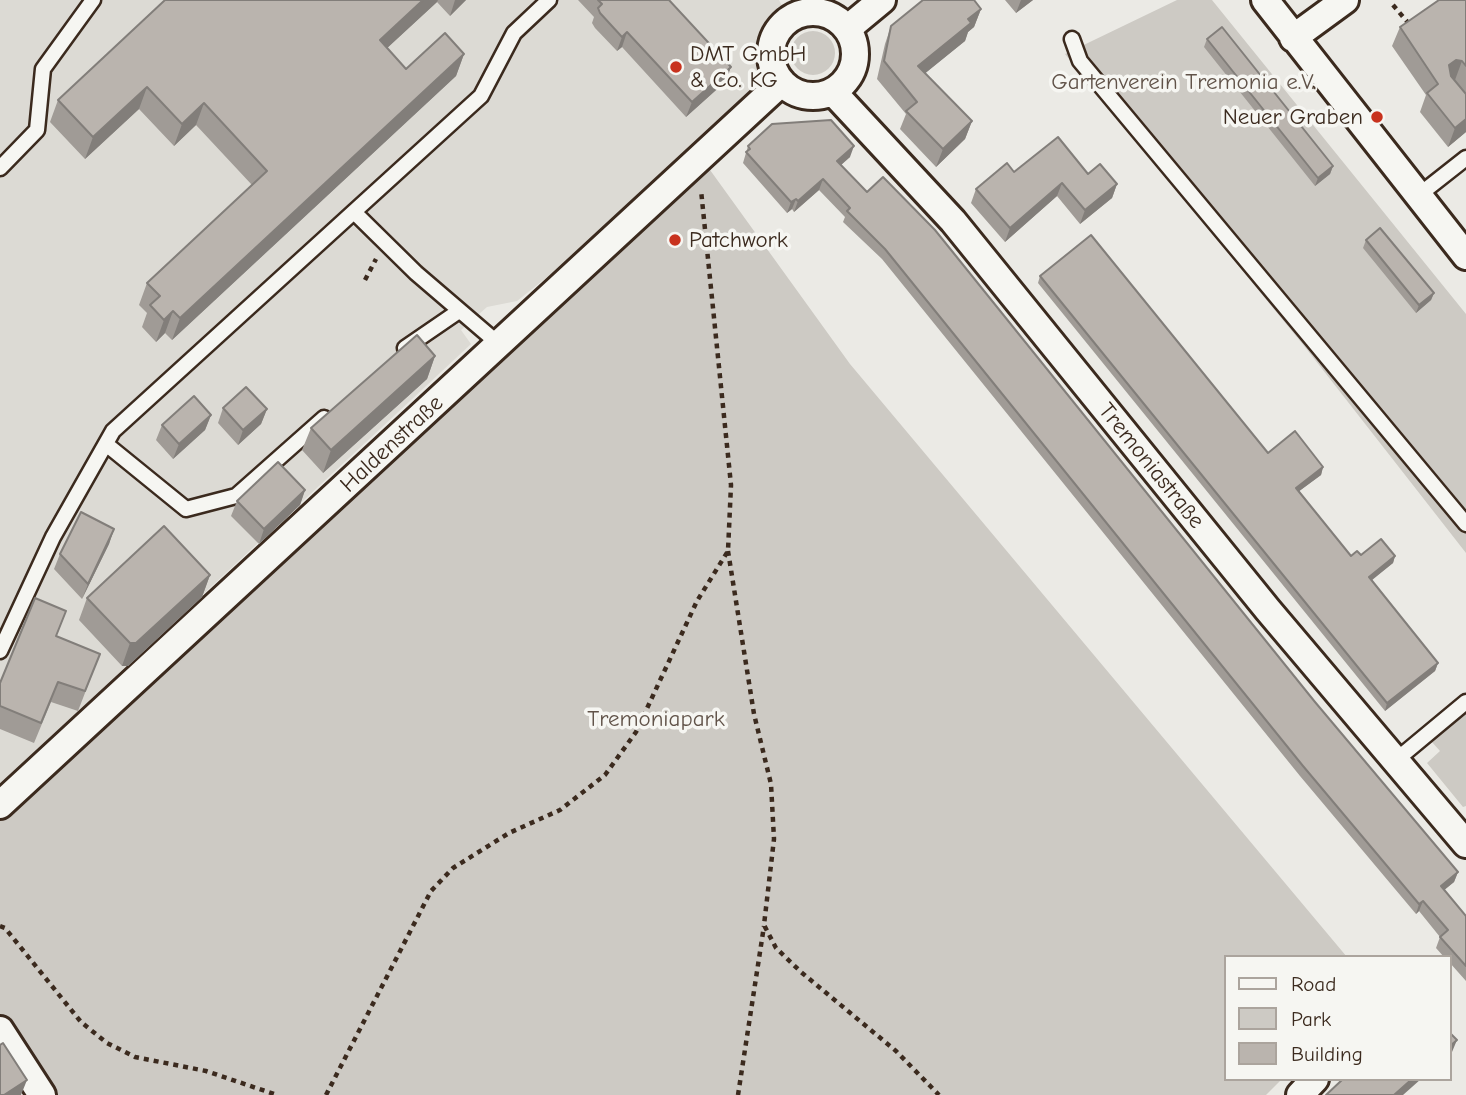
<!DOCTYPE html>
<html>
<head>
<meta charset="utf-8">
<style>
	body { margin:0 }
	#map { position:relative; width:1466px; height:1095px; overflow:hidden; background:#ebeae5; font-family:"Comic Neue",sans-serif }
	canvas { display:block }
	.legend { position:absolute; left:1224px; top:955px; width:228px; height:126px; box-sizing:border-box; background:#f6f6f2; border:2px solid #aba49d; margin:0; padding:9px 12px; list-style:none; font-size:21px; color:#3b2a1e }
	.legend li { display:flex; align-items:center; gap:14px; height:35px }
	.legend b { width:35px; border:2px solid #aba49d }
</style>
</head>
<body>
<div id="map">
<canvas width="1466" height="1095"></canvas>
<ul class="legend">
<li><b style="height:9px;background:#f6f6f2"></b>Road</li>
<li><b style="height:19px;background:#cdcac4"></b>Park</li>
<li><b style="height:19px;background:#bab4ae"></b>Building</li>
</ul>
</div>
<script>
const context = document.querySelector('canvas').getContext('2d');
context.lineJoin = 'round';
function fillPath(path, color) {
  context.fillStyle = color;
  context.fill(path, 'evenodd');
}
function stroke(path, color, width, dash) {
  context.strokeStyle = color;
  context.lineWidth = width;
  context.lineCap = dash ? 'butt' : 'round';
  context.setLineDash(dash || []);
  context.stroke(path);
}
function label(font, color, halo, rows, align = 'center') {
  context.font = font + ' "Comic Neue",sans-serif';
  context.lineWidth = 7;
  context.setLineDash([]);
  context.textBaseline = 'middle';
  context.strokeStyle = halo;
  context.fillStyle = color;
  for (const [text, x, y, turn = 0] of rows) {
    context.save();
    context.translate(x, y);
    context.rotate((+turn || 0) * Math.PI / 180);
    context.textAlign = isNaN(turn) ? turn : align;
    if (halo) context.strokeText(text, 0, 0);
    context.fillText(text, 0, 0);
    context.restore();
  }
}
const built = new Path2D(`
	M0,0H779L787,16L770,31L765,46L766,70L772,84L678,173L517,301L487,307L461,330L471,344L0,784Z`);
const green = new Path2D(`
	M1177,0H1212L1466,314V553L1305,347L1065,54Z
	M791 53a22 22 0 1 1 44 0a22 22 0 1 1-44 0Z
	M705,163L850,364L1347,957H1226V1079H1282L1266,1095H46L0,1024V814Z
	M1466,712V806L1463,807L1427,763L1440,751L1431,741Z`);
const path = new Path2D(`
	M1393,5L1410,25
	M365,280L376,259
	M728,551L754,714L771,784L774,839L764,925L776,948L801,972L896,1051L939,1095
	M0,926L5,928L81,1022L107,1043L135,1057L206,1071L277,1095
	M326,1095L431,891L453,868L509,833L560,810L605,775L636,732L697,601L728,551L731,485L701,190
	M738,1095L764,926`);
const service = new Path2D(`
	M1072,39L1080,61L1466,524
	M0,168L37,130L43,69L93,0
	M1419,195L1466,158
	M354,212L416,273L500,345
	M405,348L459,311
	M106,444L186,509L236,496L324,418
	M0,651L53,537L113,431L481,96L514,33L549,0
	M1395,761L1466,702`);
const minor = new Path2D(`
	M1265,0L1466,256
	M771 54a42 42 0 1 1 84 0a42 42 0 1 1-84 0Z
	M847,29L882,0
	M1293,38L1345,0
	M833,92L953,221L1268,610L1466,844
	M0,805L782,82
	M0,1030L42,1095
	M1300,1095L1315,1079`);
const wall = new Path2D(`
	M165,0H466L450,16L437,2L387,48L406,69L464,54L456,76L172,340L165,333L156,342L142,327L147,313L139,305L147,283L252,185L196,125L174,146L139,109L85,159L50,122L58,100Z
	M578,0H669L731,67L725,82L686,117L622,47L617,51L595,28L592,23L594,17Z
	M1005,0H1033L1016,13Z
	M1466,0V132L1448,147L1420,112L1426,95L1392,46L1400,27Z
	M981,9L974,27L968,32L965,41L925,73L972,121L965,139L936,167L900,129L906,114L877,79L885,44L891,26Z
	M1207,39L1333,166L1330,174L1315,186L1204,47Z
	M748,146L850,157L841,165L1315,702L1458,872L1454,882L1444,890L1466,916V981L1450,963V957H1444L1436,948L1440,937L1419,911L1416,914L1300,776L882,259L843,222L845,217L819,190L794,212L792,209L787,213L743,163Z
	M1014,172L1088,174L1117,184L1112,198L1080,224L1057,196L1005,242L971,203L976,189Z
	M1366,240L1434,293L1431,300L1416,313L1363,248Z
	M1040,276L1268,453L1323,467L1321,475L1299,491L1351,556H1395L1393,563L1371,580L1438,663L1435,671L1385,711L1038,283Z
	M435,356L427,379L323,473L302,450L311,428Z
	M223,408L267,409L261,424L238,445L218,423Z
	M211,415L205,430L173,459L156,440L162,425Z
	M305,490L300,505L259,544L231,516L237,501Z
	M114,529L109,544L82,599L54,569L60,554Z
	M210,575L202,597L128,666H122L79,620L87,598Z
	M57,636L100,654L78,711L51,702L34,743L0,729V683Z`);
const shadedWall = new Path2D(`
	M423,0H438L437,2L372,62L380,40Z
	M455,0H466L450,16Z
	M1021,0H1033L1016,13Z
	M981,9L974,27L968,32L965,41L912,84L918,66L968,19Z
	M627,32L622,47L617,51L622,37Z
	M464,54L456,76L172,340L180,318Z
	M1456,60L1462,61L1455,80H1449V65Z
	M731,67L725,82L686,117L692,102Z
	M147,87L139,109L85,159L93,137Z
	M204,103L196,125L174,146L182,124Z
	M1466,119V132L1448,147L1455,128Z
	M972,121L965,139L936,167L943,149Z
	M854,146L850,157L833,172L837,161Z
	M1333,166L1330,174L1315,186L1318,178Z
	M823,179L819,190L794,212L798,201Z
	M1062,183L1057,196L1005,242L1010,228Z
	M1117,184L1112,198L1080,224L1085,210Z
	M796,199L792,209L787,213L791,202Z
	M1434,293L1431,300L1416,313L1419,305Z
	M173,311L165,333L156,342L164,320Z
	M435,356L427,379L323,473L331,450Z
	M267,409L261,424L238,445L243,430Z
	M211,415L205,430L173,459L179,444Z
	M1323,467L1321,475L1294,495L1296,488Z
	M305,490L300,505L259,544L264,529Z
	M114,529L109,544L82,599L88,584Z
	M1395,556L1393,563L1366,585L1369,577Z
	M210,575L202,597L128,666H122L130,643Z
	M1438,663L1435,671L1385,711L1387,703Z
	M1458,872L1454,882L1437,896L1441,886Z
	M1423,901L1419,911L1416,914L1419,904Z
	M1457,1040L1452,1052L1450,1054V1046Z
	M1412,1079H1421L1403,1095H1394Z
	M27,1080L21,1095H4Z`);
const building = new Path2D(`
	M165,0H423L380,40L406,69L445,33L464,54L180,318L173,311L164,320L150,305L160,296L147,283L267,171L204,103L182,124L147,87L93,137L58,100Z
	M598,0H669L731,67L692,102L627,32L622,37L600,13L598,8L602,4Z
	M923,0H974L981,9L968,19L971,23L918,66L972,121L943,149L906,111L917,102L884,61L891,26Z
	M1439,0H1466V66L1462,61L1456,60L1449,65L1451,76L1466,94V119L1455,128L1427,93L1438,84L1400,27Z
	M1222,27L1333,166L1318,178L1207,39Z
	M831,120L854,146L837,161L867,192L883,177L935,230L1315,702L1458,872L1441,886L1466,916V966L1440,937L1448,930L1423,901L1419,904L1303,766L885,249L847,211L850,208L823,179L798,201L796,199L791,202L746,152L750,149L748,146L772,124Z
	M1058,137L1088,174L1100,164L1117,184L1085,210L1062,183L1010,228L976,189L1007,163L1014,172Z
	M1380,228L1434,293L1419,305L1366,240Z
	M1091,235L1268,453L1295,431L1323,467L1296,488L1351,556L1357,551L1361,555L1381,539L1395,556L1369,577L1438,663L1387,703L1040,276Z
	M417,335L435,356L331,450L311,428Z
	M246,387L267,409L243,430L223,408Z
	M194,396L211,415L179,444L162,425Z
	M278,462L305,490L264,529L237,501Z
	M81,512L114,529L88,584L60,554Z
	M164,526L210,575L136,643H130L87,598Z
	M35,598L66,611L56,636L100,654L85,691L58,682L41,723L0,706V683Z
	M1450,1033L1457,1040L1450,1046Z
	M3,1043L27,1080L4,1095H0V1045Z
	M1343,1079H1412L1394,1095H1326Z`);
const markers = [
	[676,67,7,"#c8321e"],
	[1377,117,7,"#c8321e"],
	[675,240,7,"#c8321e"]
];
const poiNames = [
	["DMT GmbH",690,54],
	["& Co. KG",690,80],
	["Neuer Graben",1363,117,"right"],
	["Patchwork",689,240]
];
const parkNames = [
	["Gartenverein Tremonia e.V.",1183,82],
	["Tremoniapark",656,719]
];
const streetNames = [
	["Haldenstraße",392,444,-43],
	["Tremoniastraße",1151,466,51]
];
fillPath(built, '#dcdad4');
fillPath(green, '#cdcac4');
stroke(service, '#3b2a1e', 19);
stroke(minor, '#3b2a1e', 32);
stroke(path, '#3b2a1e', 4.5, [5, 5]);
stroke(service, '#f6f6f2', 14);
stroke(minor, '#f6f6f2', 26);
fillPath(wall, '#a09b96');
fillPath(shadedWall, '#827e7a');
fillPath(building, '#bab4ae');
stroke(building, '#827e7a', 2);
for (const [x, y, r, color] of markers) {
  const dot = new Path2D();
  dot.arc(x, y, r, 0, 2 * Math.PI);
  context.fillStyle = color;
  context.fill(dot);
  stroke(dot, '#f6f6f2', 2.5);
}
label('23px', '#3b2a1e', '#f6f6f2', poiNames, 'left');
label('23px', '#605248', '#f6f6f2', parkNames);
label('23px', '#3b2a1e', '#f6f6f2', streetNames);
</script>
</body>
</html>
